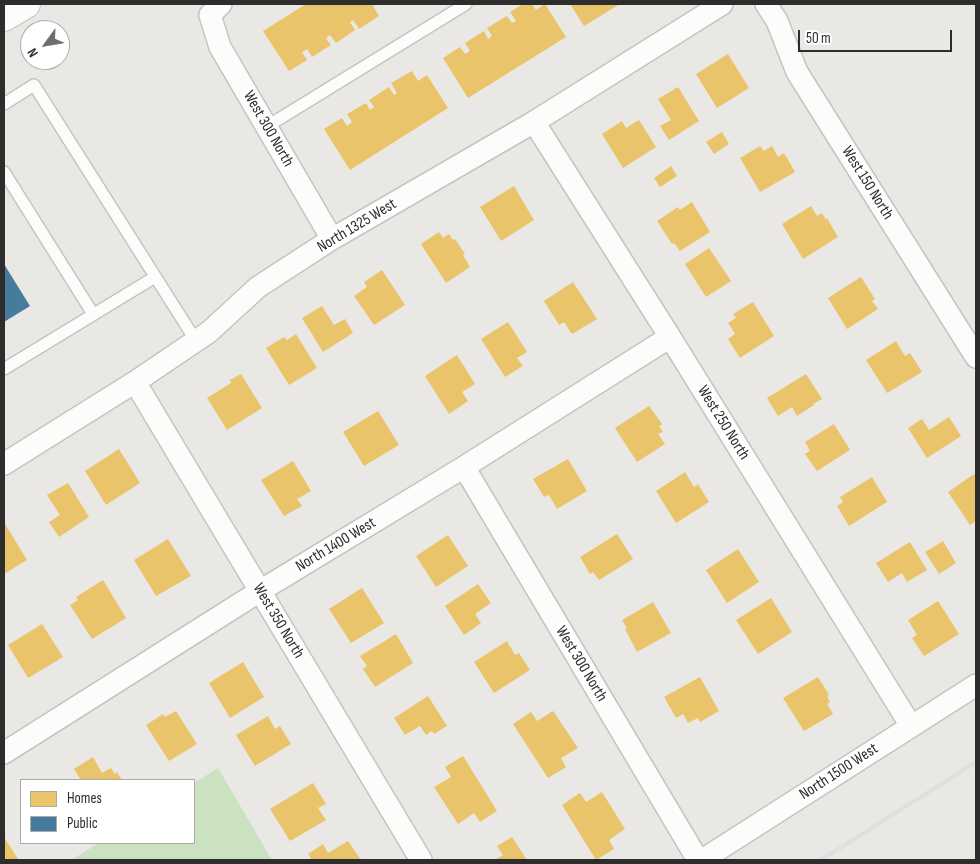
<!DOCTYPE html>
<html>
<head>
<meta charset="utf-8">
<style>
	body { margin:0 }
	#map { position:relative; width:980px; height:864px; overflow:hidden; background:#eae8e4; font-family:"Sofia Sans Condensed",sans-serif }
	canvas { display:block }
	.frame { position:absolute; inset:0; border:5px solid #2d2d2d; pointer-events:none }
	.legend { position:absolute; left:20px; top:779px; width:175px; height:65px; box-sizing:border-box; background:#fff; border:1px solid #ababab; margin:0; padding:6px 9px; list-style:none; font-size:15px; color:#2d2d2d }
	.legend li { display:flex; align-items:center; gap:10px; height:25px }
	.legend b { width:25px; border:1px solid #ababab }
	.north { position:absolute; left:20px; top:20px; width:50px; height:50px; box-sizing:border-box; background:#fff; border:1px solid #ababab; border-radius:50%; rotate:238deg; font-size:14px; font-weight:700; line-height:20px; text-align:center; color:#2d2d2d }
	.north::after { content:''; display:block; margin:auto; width:18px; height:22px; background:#6f6e6d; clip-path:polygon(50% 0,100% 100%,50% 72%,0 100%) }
	.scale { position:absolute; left:798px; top:30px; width:154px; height:22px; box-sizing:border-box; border:2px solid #2d2d2d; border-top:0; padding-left:6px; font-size:15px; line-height:18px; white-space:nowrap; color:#2d2d2d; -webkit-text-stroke:4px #fff; paint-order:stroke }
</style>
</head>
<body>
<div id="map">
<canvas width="980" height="864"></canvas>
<div class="frame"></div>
<ul class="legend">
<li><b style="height:14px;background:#e9c46a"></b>Homes</li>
<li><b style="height:14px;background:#457b9d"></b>Public</li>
</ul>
<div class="north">N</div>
<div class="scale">50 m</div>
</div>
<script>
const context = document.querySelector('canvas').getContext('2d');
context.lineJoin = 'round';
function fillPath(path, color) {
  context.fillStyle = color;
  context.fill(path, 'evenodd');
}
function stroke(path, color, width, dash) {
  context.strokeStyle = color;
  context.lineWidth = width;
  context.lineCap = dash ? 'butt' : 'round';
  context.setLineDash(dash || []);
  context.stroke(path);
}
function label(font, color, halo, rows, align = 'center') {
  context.font = font + ' "Sofia Sans Condensed",sans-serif';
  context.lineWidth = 5;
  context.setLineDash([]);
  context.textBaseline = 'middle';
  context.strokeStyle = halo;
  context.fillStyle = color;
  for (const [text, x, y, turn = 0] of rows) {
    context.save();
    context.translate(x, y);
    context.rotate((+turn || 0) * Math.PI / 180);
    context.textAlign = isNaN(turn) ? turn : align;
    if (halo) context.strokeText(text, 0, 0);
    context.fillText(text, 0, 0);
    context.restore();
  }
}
const green = new Path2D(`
	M218,768L272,860H71L99,843H194V783Z`);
const homes = new Path2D(`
	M306,4H376L373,6L379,16L359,29L353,20L350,22L355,30L336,43L330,35L326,38L331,45L312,57L307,49L302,52L307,60L289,71L263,31Z
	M523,4H532L536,10L545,4L566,37L468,98L443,58L460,47L465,54L470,51L465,43L484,31L488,39L492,36L487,28L507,16L512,23L516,21L510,12Z
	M570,4H620L584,26Z
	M728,54L749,88L717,108L696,74Z
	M412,71L418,81L427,75L448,108L350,170L324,129L342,118L347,126L352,122L347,114L366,103L370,110L374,107L369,100L389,87L394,95L397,93L391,83Z
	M678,87L699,121L669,140L660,126L671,120L658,99Z
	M639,120L656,147L623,168L602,134L622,121L626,128Z
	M722,132L729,144L714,154L706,142Z
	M760,146L764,151L772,146L778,157L784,153L795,172L760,192L740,158Z
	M671,166L677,176L660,187L654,178Z
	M514,186L534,220L501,241L480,207Z
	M692,202L710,232L680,251L674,243L672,244L657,221L678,207L680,210Z
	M811,206L817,216L822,213L826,220L827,218L838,237L803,259L782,224Z
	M439,232L443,238L449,234L453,240L455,239L465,254L463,255L470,267L446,283L421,244Z
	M709,248L731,281L706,297L685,264Z
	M382,270L405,305L374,325L354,296L367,287L364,282Z
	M861,277L875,299L872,301L878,309L847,329L828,298Z
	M573,282L597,319L572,334L564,322L559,325L544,301Z
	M753,302L774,336L740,358L728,339L735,334L728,323L736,318L733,314Z
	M322,306L334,325L345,319L353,333L323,352L302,318Z
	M508,322L527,352L517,358L523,366L505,377L481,339Z
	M296,334L317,368L289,385L266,348L284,337L287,340Z
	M896,341L905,356L910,353L922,372L887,393L866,360Z
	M457,355L475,384L462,392L468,401L449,414L425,376Z
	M241,374L262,408L227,430L207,398L231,383L230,380Z
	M806,374L822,399L813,404L814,405L797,416L792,407L778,416L767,398Z
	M649,406L662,424L659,426L663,432L658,434L665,444L637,462L615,428Z
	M378,411L399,445L364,466L343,432Z
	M949,417L961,436L927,458L908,428L922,419L929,430Z
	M834,424L850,450L817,471L805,454L810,451L805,442Z
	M119,449L140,483L106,505L85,471Z
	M568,459L587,491L557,509L549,495L544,497L533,479Z
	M293,461L311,491L297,499L302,506L284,516L261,480Z
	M685,472L694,487L698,484L709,502L676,523L656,491Z
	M974,474L976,477V521L970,525L948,492Z
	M872,477L887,502L849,526L837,506L843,502L840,497Z
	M68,483L89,517L59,537L49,522L60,515L47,495Z
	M4,522L27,560L4,574Z
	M617,534L633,559L599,580L593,572L590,574L580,557Z
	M448,535L468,566L436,587L416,556Z
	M168,539L191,576L156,596L134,560Z
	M943,541L956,563L939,574L925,552Z
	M910,542L927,570L907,582L902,573L888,582L876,563Z
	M738,549L759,582L727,603L706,570Z
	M103,580L126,618L92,639L70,605L78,600L76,597Z
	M478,584L491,603L475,614L481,623L464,635L445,606Z
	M362,588L384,623L351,643L329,609Z
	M771,598L792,632L758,654L736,620Z
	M938,601L959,634L924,656L912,638L917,635L908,620Z
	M653,602L671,633L637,652L625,629L627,628L622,620Z
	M42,624L63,657L28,678L8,645Z
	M396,634L413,663L375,687L363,669L367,666L360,656Z
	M507,641L515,655L519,653L530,670L494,693L474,662Z
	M243,662L264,697L230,718L209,683Z
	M700,677L719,711L700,722L698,718L688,723L683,714L676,718L664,697Z
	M818,677L829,695L827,696L830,702L827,704L833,714L804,731L783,698Z
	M428,696L447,726L434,734L432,731L426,735L420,726L405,735L394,718Z
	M176,711L197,744L169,761L146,725L163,714L165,717Z
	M553,711L578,748L561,758L566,767L548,778L513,724L531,712L537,721Z
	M268,716L275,729L280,726L291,744L255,766L236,735Z
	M463,756L497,811L480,822L474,813L458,824L434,787L451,777L445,767Z
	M93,757L102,773L111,768L115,774L117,772L122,780H81L74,769Z
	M313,783L326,804L318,808L326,820L290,841L270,809Z
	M602,792L625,829L609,840L614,849L596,860L562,805L580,793L586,802Z
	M4,837L18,859L16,860H4Z
	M512,837L527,860H495L503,855L497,846Z
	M348,841L361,860H312L308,854L323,844L328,853Z`);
const public = new Path2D(`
	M4,264L30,306L4,322Z`);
const lane = new Path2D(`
	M4,104L34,85L196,341
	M266,127L466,4
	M4,172L93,314
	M4,369L155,277`);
const street = new Path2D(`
	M221,4L210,15L220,47L332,239
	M766,4L777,21L797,72L976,357
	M534,122L670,337L911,726
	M135,382L421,860
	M4,464L135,382L209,332L258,287L332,239L534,122L722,4
	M464,467L698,860
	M4,753L260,591L464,467L670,337
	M702,860L976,685`);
const secondary = new Path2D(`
	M4,17L26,4`);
const rail = new Path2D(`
	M821,860L976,762`);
const streetNames = [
	["West 300 North",268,129,60],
	["West 150 North",867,183,58],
	["North 1325 West",357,226,-31],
	["West 250 North",723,423,58],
	["North 1400 West",336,545,-31],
	["West 350 North",278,621,59],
	["West 300 North",581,664,59],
	["North 1500 West",839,772,-33]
];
fillPath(green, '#cbe2c1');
fillPath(homes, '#e9c46a');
fillPath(public, '#457b9d');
stroke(lane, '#c4c4c4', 14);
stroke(street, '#c4c4c4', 24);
stroke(secondary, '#c4c4c4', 30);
stroke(lane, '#fcfcfb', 11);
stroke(street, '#fcfcfb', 21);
stroke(secondary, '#fcfcfb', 28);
stroke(rail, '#dfdfe0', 4);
label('16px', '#2d2d2d', '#fff', streetNames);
</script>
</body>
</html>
